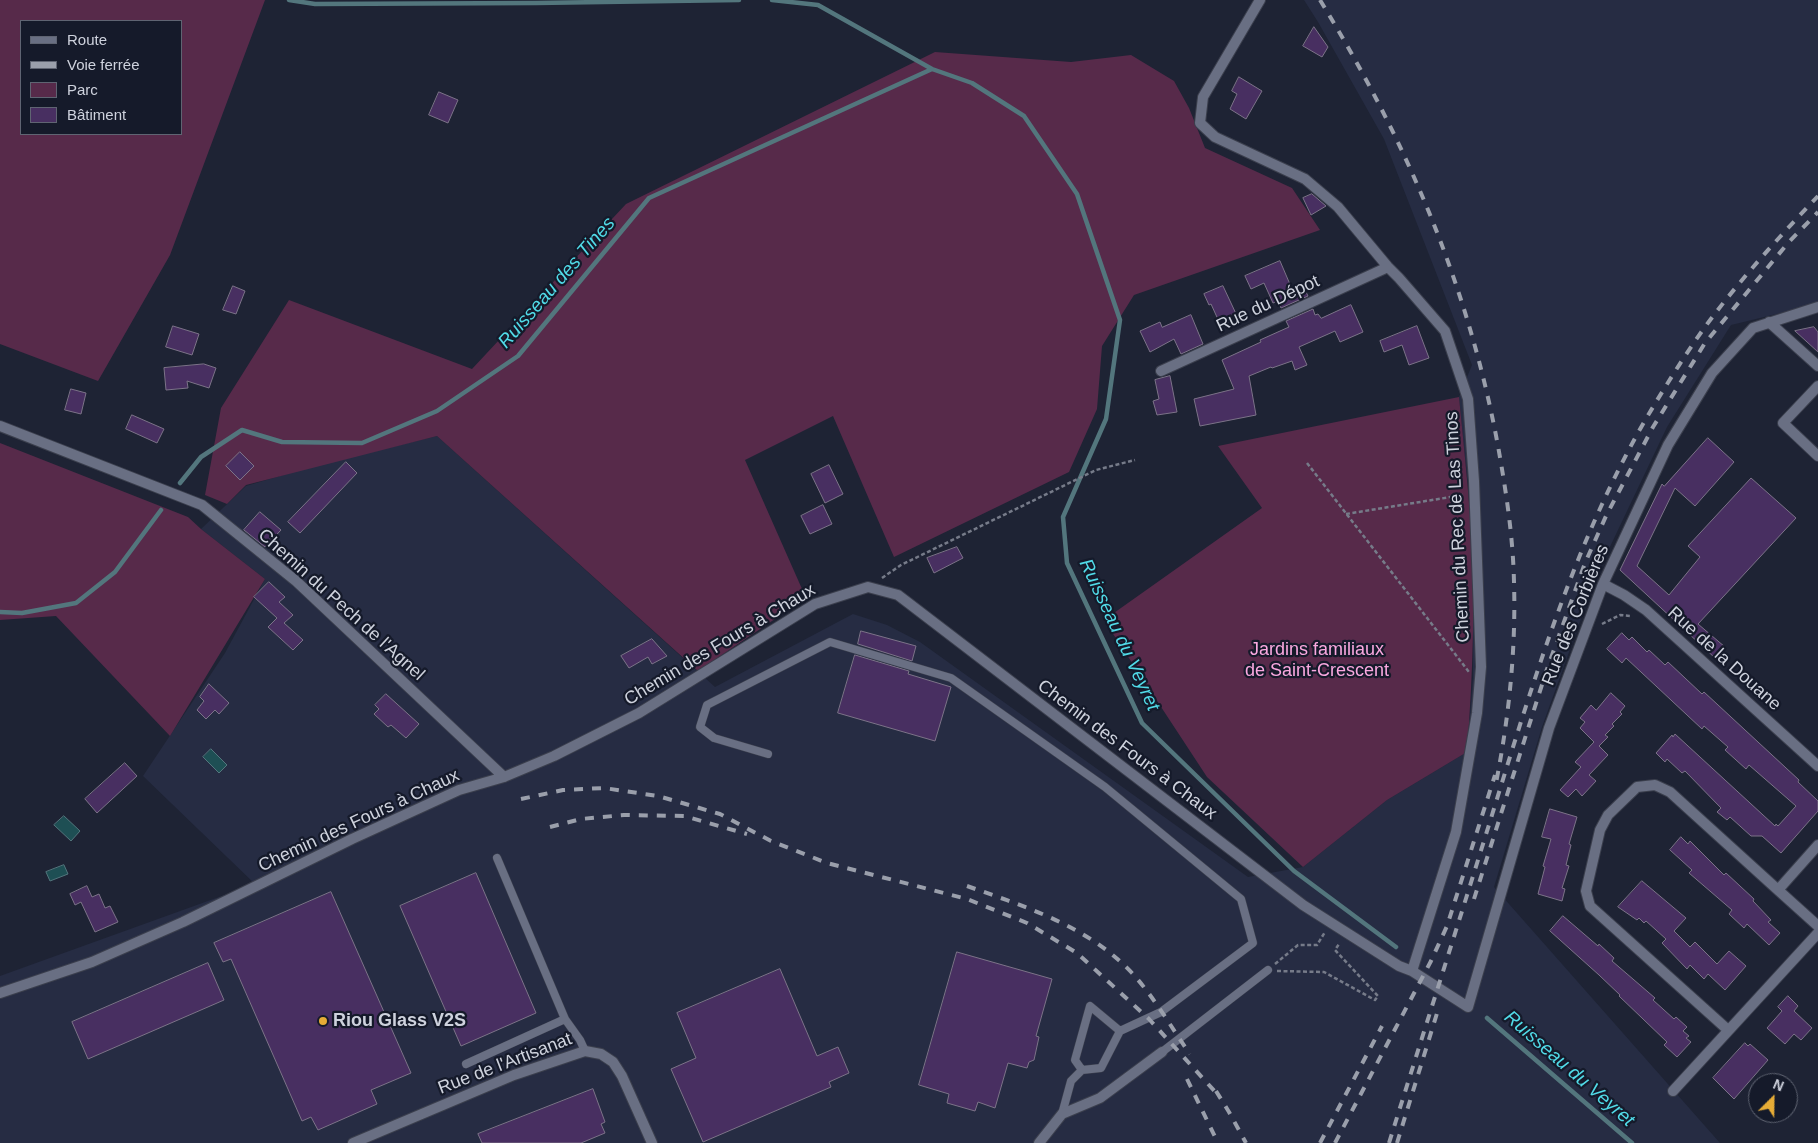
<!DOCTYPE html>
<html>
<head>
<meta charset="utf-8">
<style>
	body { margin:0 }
	#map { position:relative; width:1818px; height:1143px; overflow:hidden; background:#1e2334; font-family:Arial,sans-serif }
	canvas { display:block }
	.legend { position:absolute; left:20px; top:20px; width:162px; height:115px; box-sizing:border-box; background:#151a2a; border:1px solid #5f6472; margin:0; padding:6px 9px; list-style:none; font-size:15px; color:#ced2dd }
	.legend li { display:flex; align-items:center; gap:10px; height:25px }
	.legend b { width:25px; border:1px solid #5f6472 }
	.north { position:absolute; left:1748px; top:1073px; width:50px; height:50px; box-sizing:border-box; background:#151a2a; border:1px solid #5f6472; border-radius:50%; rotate:23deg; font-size:14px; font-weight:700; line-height:20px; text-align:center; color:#ced2dd }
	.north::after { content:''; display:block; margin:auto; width:18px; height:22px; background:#e6ac36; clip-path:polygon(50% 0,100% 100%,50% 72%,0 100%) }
</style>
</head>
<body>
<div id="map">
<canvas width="1818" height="1143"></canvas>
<ul class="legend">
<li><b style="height:6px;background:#696f83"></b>Route</li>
<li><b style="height:6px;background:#9a9fab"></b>Voie ferrée</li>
<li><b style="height:14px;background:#572a4a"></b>Parc</li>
<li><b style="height:14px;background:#482f61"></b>Bâtiment</li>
</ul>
<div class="north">N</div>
</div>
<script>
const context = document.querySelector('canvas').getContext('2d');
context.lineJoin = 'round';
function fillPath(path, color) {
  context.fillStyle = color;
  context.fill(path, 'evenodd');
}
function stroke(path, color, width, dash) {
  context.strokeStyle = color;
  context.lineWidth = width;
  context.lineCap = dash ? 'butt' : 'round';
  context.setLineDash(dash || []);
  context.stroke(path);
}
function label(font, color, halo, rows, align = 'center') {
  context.font = font + ' Arial,sans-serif';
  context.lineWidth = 4.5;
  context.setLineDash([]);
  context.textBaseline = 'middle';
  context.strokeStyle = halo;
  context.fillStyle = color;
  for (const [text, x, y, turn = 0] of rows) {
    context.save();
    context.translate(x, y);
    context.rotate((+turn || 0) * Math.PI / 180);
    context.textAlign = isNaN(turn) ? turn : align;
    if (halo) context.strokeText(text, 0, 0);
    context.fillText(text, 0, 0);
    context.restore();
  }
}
const built = new Path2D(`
	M1304,0H1818V304L1731,325L1667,427L1597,574L1542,727L1494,887L1720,1143H0V976L255,884L143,776L225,653L265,579L201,529L246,486L317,465L437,436L715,687L853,614L887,625L920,642L1248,877L1303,867L1387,800L1467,752L1473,677V621L1471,517L1459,397L1472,365L1384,139L1318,22Z`);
const green = new Path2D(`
	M0,0H265L170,255L98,381L0,344ZM181,21V134H21V21Z
	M935,52L1071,62L1131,55L1174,81L1189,108L1205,148L1292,188L1320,230L1134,295L1102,346L1097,409L1069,472L894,557L833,416L745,460L806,598L698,671L437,436L246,485L227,504L205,495L221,408L289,300L472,369L626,204Z
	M1459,397C1463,437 1467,476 1470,515C1476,594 1473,673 1467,752L1387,800L1303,867L1207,777L1104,620L1262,508L1218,446Z
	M0,443L188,517L201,529L265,579L170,736L56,616L0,620Z`);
const water = new Path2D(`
	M211,749L227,765L219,773L203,757Z
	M64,816L80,831L71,841L54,825Z
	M64,865L68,874L50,881L46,872Z`);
const stream = new Path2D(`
	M289,0L315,4L536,3L739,0
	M772,0L818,5L932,69L972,83L1024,116L1077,194L1120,320L1106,419L1063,517L1067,563L1142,723L1294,871L1396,947
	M180,483L201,457L242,430L282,442L362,443L437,411L518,356L649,198L932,69
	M0,612L22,613L76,603L115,572L161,510
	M1487,1018L1632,1143`);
const building = new Path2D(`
	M1314,27L1328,47L1322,57L1303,46Z
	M1239,77L1262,91L1246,119L1230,109L1237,94L1232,91Z
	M439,92L458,100L448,123L429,115Z
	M1312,194L1326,206L1311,215L1303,198Z
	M1280,261L1295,296L1306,292L1308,296L1281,308L1278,301L1273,303L1264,283L1251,289L1245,276Z
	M233,286L245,291L236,314L223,310Z
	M1223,286L1238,318L1221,326L1211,304L1209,305L1204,294Z
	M1351,305L1363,332L1340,342L1335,331L1299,347L1307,365L1295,370L1292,361L1272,368L1271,367L1249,376L1256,415L1200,426L1194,399L1234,389L1222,360L1261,342L1260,340L1289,327L1286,321L1313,309L1315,315L1318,314L1321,318Z
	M1191,315L1203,344L1181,354L1174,339L1150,352L1140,331L1160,322L1162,327Z
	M173,326L199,334L192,355L166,347Z
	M1417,326L1429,358L1409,365L1402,345L1384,352L1380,341Z
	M1814,327L1818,332V352L1795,331Z
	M204,364L216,368L209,388L187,381L188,388L166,390L164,368Z
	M1170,376L1177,412L1157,415L1153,401L1159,399L1155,380Z
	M71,389L86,393L81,414L65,410Z
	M132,415L164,429L157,443L126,429Z
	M1708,438L1734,462L1695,506L1675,488L1637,566L1669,595L1700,557L1688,546L1751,478L1796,518L1698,624L1725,647L1715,658L1620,570L1662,484L1664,486Z
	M240,452L254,466L240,480L226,466Z
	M346,462L357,473L300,533L288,522Z
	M829,465L843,494L825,503L811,474Z
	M823,505L832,524L810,534L801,516Z
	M260,512L281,530L265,547L244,530Z
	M957,547L963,558L934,573L927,558Z
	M269,582L285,597L279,602L293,615L284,623L303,640L293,650L268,627L277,618L254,597Z
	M861,631L916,646L912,661L858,644Z
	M1622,633L1629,640L1632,637L1647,652L1649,650L1665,665L1668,662L1702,694L1704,692L1799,780L1798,782L1818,801V811L1781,853L1762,836H1751L1730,817L1727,820L1717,812L1721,808L1685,771L1682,773L1667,759L1665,762L1656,753L1672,735L1673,737L1675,734L1775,826L1776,824L1778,826L1796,806L1749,765L1746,769L1725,750L1728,747L1704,726L1702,729L1626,658L1622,663L1607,649Z
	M652,639L667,656L652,664L648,657L629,668L621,656Z
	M855,655L909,671L908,674L951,687L935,741L838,713Z
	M209,684L229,703L219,714L215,710L206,719L197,710L204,701L200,697Z
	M1611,693L1625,706L1620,712L1622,714L1612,724L1614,726L1605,735L1608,737L1599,746L1608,755L1589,775L1596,781L1582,796L1576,789L1568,797L1560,790L1581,767L1575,762L1594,742L1580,728L1585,722L1580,718L1591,705L1596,710Z
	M386,694L419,724L406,738L391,725L388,727L374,714L379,709L375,705Z
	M125,763L137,776L97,813L85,799Z
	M1550,809L1577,817L1569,844L1571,845L1566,865L1569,866L1562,888L1565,889L1562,901L1538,894L1545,867L1543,866L1551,839L1542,837Z
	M1681,837L1688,844L1690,841L1724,875L1726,873L1754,899L1753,901L1771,920L1768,922L1780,933L1769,945L1747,924L1744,928L1729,914L1732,910L1689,873L1692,870L1670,850Z
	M476,873L536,1013L461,1046L400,906Z
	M1642,881L1686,918L1674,931L1690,947L1695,942L1717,964L1729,951L1746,966L1725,990L1708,974L1704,979L1690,965L1687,969L1662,943L1666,939L1646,921L1644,923L1639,918L1637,920L1618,907Z
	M87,886L92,897L99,894L105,908L110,906L118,922L95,932L81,902L75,905L70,894Z
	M331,892L411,1073L371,1090L377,1104L318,1130L311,1117L302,1121L231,959L223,962L214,943Z
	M1563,916L1598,946L1599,944L1614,958L1612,961L1655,998L1653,1000L1674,1019L1676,1017L1687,1027L1683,1031L1689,1036L1686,1038L1691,1042L1677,1057L1664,1045L1667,1042L1619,996L1620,995L1599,975L1550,931Z
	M957,952L1052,979L1036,1036L1039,1037L1034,1060L1029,1062L1027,1068L1008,1063L995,1108L978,1102L975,1111L947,1103L949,1094L919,1085Z
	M208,963L224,1000L88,1059L72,1022Z
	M780,969L817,1056L838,1047L849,1073L829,1082L831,1087L703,1142L671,1069L696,1058L677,1013Z
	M1788,996L1798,1006L1794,1011L1812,1028L1801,1040L1794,1034L1785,1044L1767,1028L1782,1011L1778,1007Z
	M1745,1043L1748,1046L1750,1044L1768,1060L1734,1099L1713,1078Z
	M593,1089L605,1122L601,1124L605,1133L581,1143H482L478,1134Z`);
const path = new Path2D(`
	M1307,463L1469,672
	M1346,514L1463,495
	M882,578L901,565L1096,470L1135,460
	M1602,624L1620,615L1631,616
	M1275,964L1298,945H1317L1325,932
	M1277,971L1324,972L1375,1000L1378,996L1335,950L1339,944L1340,945`);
const lane = new Path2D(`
	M768,754L714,738L700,727L707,705L830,642L951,678L1105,787L1241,899L1253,943L1161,1012L1120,1031
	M497,858L565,1019L580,1040L585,1051
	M1162,1052L1268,970
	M466,1064L565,1019
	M1062,1114L1071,1081L1082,1070L1101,1068L1120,1031L1090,1006L1075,1060L1082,1070`);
const street = new Path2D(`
	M1260,0L1203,97L1200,123L1215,137L1305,179L1338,207L1388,267L1399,278L1445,331L1468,399L1474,481L1481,667L1477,713L1456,832L1412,971
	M1769,322L1818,366
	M1161,371L1388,267
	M1818,386L1783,423L1818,456
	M0,426L202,505L296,581L504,777
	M1603,584L1624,595L1646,610L1818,766
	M1818,845L1778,890L1818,926
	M0,993L92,962L183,922L352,839L459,790L504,777L554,756L639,713L815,604L868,587L898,595L1303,905L1399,966L1412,971L1468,1007L1549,728L1603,584L1668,445L1712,373L1753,328L1818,307
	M1728,1030L1590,906L1586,891L1600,830L1608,815L1637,787L1655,785L1670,792L1778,890
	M1673,1091L1818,933
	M353,1143L514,1075L585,1051L601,1054L613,1062L622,1076L652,1143
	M1039,1143L1062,1114L1100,1098L1162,1052`);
const rail = new Path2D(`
	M1320,0C1406,140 1468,284 1498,446C1506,491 1513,536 1514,582C1516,649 1509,717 1496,783
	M521,799L563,790L604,788L658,796L720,814L771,841L827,863L967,899L1027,923L1077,953L1149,1019L1219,1096
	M550,827L581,819L624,815L684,816L747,834
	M967,886C1026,907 1088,926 1132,973C1154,997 1171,1027 1190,1054
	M1474,899L1546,672L1585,563L1606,516L1653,427L1705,343L1788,243L1818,212
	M1187,1079L1218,1143
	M1216,1091L1229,1112L1246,1143
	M1320,1143L1382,1026
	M1335,1143L1431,961L1447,926L1495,775
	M1389,1143C1423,1034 1458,925 1492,815C1534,679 1575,541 1647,417C1668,382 1692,343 1717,311C1748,271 1783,233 1818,196
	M1397,1143L1438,1010`);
const markers = [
	[323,1021,5,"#e6ac36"]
];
const streetNames = [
	["Rue du Dépot",1268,304,-25],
	["Chemin du Rec de Las Tinos",1458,527,-93],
	["Chemin du Pech de l'Agnel",341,605,42],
	["Rue des Corbières",1576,615,-68],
	["Chemin des Fours à Chaux",720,645,-31],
	["Rue de la Douane",1724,659,42],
	["Chemin des Fours à Chaux",1127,750,37],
	["Chemin des Fours à Chaux",359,821,-25],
	["Rue de l'Artisanat",505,1064,-21]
];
const parkNames = [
	["Jardins familiaux",1317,650],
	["de Saint-Crescent",1317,671]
];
const poiNames = [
	["Riou Glass V2S",333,1021]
];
const waterNames = [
	["Ruisseau des Tines",557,283,-49],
	["Ruisseau du Veyret",1119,635,65],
	["Ruisseau du Veyret",1569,1069,41]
];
fillPath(built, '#262c43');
fillPath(green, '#572a4a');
fillPath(water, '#1e4f54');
stroke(water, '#53767d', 1);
stroke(stream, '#53767d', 4.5);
fillPath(building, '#482f61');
stroke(building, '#7c7388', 1);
stroke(lane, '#3b3f4d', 9);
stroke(street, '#3b3f4d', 12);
stroke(path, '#767b89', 2.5, [4, 2.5]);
stroke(lane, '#696f83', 8);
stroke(street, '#696f83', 10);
stroke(rail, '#9a9fab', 4, [9, 9]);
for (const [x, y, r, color] of markers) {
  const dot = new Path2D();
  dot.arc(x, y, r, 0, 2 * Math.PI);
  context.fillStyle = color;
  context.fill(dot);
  stroke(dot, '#151a2a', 2);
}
label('18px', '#ced2dd', '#151a2a', streetNames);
label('18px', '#faa8e0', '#151a2a', parkNames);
label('bold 18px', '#ced2dd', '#151a2a', poiNames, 'left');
label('italic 19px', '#51dbe8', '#151a2a', waterNames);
</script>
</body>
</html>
